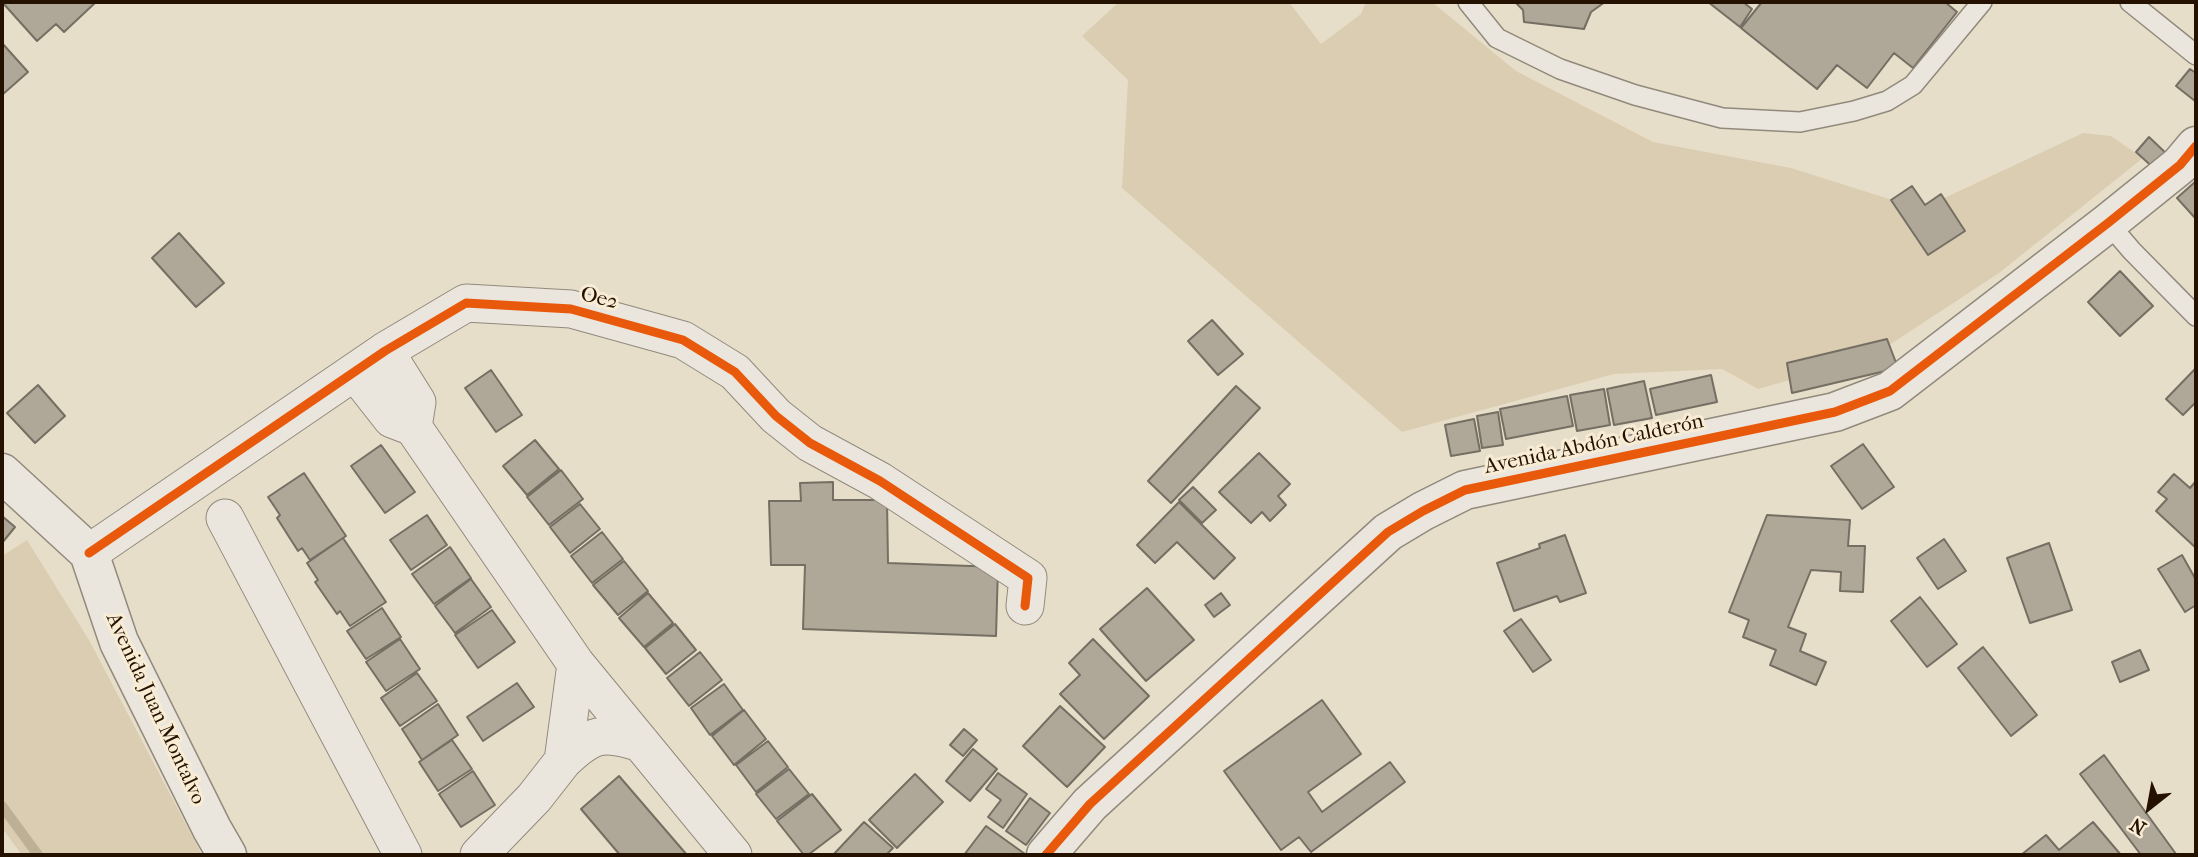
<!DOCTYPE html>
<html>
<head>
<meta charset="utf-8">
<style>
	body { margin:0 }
	#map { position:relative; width:2198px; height:857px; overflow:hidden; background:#e7deca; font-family:"IM FELL French Canon",serif }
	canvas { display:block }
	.frame { position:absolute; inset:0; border:4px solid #241100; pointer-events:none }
	.north { position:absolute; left:2114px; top:773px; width:70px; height:70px; -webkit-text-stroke:5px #f8edd4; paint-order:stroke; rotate:211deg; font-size:19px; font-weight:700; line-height:28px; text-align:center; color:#241100 }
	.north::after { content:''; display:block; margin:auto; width:24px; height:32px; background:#241100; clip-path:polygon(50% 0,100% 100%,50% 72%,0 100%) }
</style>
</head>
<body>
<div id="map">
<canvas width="2198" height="857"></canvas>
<div class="frame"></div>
<div class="north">N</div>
</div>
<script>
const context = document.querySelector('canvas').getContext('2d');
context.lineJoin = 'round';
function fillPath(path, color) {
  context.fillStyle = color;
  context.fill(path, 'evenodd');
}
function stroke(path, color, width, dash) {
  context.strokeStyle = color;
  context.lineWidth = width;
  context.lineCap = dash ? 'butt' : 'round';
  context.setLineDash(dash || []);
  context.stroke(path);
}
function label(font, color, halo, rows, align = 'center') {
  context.font = font + ' "IM FELL French Canon",serif';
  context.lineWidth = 6;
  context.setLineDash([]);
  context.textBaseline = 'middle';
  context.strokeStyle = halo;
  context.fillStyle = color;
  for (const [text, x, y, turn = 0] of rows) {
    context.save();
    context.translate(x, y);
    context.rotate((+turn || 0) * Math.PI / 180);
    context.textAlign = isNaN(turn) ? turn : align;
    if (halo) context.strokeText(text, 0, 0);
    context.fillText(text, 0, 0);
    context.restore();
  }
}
const green = new Path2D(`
	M1119,2H1289L1321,44L1361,14L1366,2H1432L1516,71L1653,142L1791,168L1921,209L2083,133L2111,136L2143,158L1999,273L1871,357L1758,389L1722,369L1614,374L1402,432L1122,188L1128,80L1082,36Z
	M27,540L89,640L202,855H22L2,828V556Z`);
const stream = new Path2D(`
	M2,806L38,855`);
const building = new Path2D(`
	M2,2H96L64,32L56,24L37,41Z
	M1515,2H1605L1591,12L1584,29L1524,22L1523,10Z
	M1708,2H1743L1752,9L1740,27Z
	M1762,2H1945L1957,12L1913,68L1894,53L1867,88L1837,65L1817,89L1741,28Z
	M2,43L28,72L2,95Z
	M2190,69L2196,73L2195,101L2176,86Z
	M2149,137L2170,157L2157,171L2136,152Z
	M2196,181V219L2177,198Z
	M1912,186L1925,205L1941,194L1965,231L1928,255L1891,200Z
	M179,233L224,283L196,307L152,258Z
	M2120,271L2153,306L2120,336L2088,302Z
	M1212,320L1243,354L1218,375L1188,341Z
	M1887,339L1898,368L1792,393L1787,363Z
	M2195,369L2196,402L2183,415L2166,399Z
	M491,370L522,415L496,432L465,388Z
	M1711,375L1717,402L1656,415L1650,389Z
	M1644,381L1652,418L1614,425L1607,389Z
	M38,385L65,416L35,443L7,413Z
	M1236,386L1260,408L1171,503L1148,481Z
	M1604,389L1610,425L1577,431L1570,395Z
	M1567,396L1573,426L1506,439L1500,409Z
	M1498,412L1503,445L1482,448L1477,416Z
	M1474,419L1480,451L1451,456L1445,425Z
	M535,440L559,469L527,495L503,466Z
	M1863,444L1894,487L1862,509L1831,466Z
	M381,445L415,492L385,513L351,466Z
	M1259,453L1290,484L1278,496L1286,505L1270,521L1262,512L1251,523L1219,492Z
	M561,470L583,499L549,525L527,497Z
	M304,473L346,536L310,560L302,548L298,551L277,518L280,515L268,497Z
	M2174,474L2190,488L2196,481V548L2156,511L2167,499L2158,492Z
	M833,482V500H887L888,563L998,567L996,636L803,629L805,565H771L769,501H801L800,483Z
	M1193,487L1216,510L1202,523L1179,500Z
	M1179,502L1235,558L1214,579L1177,542L1155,563L1137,545Z
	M580,504L600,529L570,553L550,527Z
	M427,515L447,545L411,570L390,540Z
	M1767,515L1850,520L1848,546H1865L1863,592L1840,591L1841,572L1811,570L1788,627L1806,634L1800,651L1826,662L1816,685L1770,665L1776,650L1743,637L1749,620L1729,612Z
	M2,516L15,527L2,543Z
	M602,532L623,559L592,583L571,556Z
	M1565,535L1586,593L1560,602L1557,596L1514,611L1497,563L1540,548L1539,544Z
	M343,538L386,602L350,626L340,611L337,614L315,582L318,580L307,563Z
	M1944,539L1966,571L1938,589L1917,558Z
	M2049,543L2072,610L2030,623L2007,558Z
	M450,547L471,578L434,604L412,574Z
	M2182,555L2196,580V605L2185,612L2158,569Z
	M624,561L648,591L618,615L593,585Z
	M471,579L491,607L455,633L435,606Z
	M1147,588L1194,640L1146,681L1100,629Z
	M648,593L673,623L644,647L619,618Z
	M1221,593L1230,605L1214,617L1205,605Z
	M1920,597L1957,644L1927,667L1891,621Z
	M382,608L401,637L366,659L347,631Z
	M492,610L515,642L478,668L455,635Z
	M1521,619L1551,660L1533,672L1504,631Z
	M675,624L696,650L666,674L645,648Z
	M400,639L420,669L386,691L366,662Z
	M1093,639L1149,696L1104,739L1060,694L1080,675L1069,663Z
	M1983,647L2037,715L2011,736L1958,668Z
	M2140,650L2149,670L2120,682L2112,662Z
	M700,652L722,680L689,706L667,678Z
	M417,673L437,701L400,726L381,698Z
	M517,683L534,707L483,741L467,717Z
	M724,684L743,710L710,735L691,708Z
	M1322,700L1361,754L1308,792L1322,812L1390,762L1405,782L1311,852L1299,837L1281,850L1224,771Z
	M438,704L458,735L422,760L402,729Z
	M1060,706L1105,747L1067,787L1023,746Z
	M744,710L766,739L734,765L712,736Z
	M964,729L977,740L963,756L950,745Z
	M452,740L472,769L438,791L419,762Z
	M768,741L788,767L756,792L736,765Z
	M973,749L997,769L970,801L946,781Z
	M2104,755L2176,854L2141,855L2080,774Z
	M789,769L809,794L776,819L756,794Z
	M473,771L495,805L461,827L439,794Z
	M998,773L1027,794L1003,828L988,817L1001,800L986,789Z
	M915,774L943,802L897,848L869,820Z
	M619,776L687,855H620L581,809Z
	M812,794L841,830L808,855H804L777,821Z
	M1030,798L1050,813L1026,845L1006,831Z
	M864,822L893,848L886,855H833Z
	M2093,822L2121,855H2021L2046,835L2059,850Z
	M986,826L1025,854V855H964Z`);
const service = new Path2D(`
	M1468,2L1497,38L1560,69L1635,95L1722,118L1800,122L1854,111L1887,101L1913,85L1982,2
	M2130,2L2196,55
	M2108,223L2132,251L2196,316`);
const minor = new Path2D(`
	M385,351L417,402L413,427
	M355,372L392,419L413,427L576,664L563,761L534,798L479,855
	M225,518L403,855
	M89,553L385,351L466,303L571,309L683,340L735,372L776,416L810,443L880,481L1028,578L1025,606
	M576,664L733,855
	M563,761C591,734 602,730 641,743`);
const tertiary = new Path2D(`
	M2,473L89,553L119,642L212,829L227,855
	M1046,855L1090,804L1388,532L1423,511L1465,490L1835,412L1890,391L2108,223L2180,165L2196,146`);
const cycleway = new Path2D(`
	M89,553L385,351L466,303L571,309L683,340L735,372L776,416L810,443L880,481L1028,578L1025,606
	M1046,855L1090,804L1388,532L1423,511L1465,490L1835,412L1890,391L2108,223L2180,165L2196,146`);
const streetNames = [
	["Oe2",599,299,14],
	["Avenida Abdón Calderón",1594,445,-12],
	["Avenida Juan Montalvo",155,709,65]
];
fillPath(green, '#dbcdb1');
stroke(stream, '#beb094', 10);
fillPath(building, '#afa899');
stroke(building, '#756e62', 2);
stroke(service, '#91897c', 22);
stroke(minor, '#91897c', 39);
stroke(tertiary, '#91897c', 41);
stroke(service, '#ebe6dd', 19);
stroke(minor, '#ebe6dd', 37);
stroke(tertiary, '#ebe6dd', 38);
stroke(cycleway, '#e8590c', 9);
label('21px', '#241100', '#f8edd4', streetNames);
</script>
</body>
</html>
